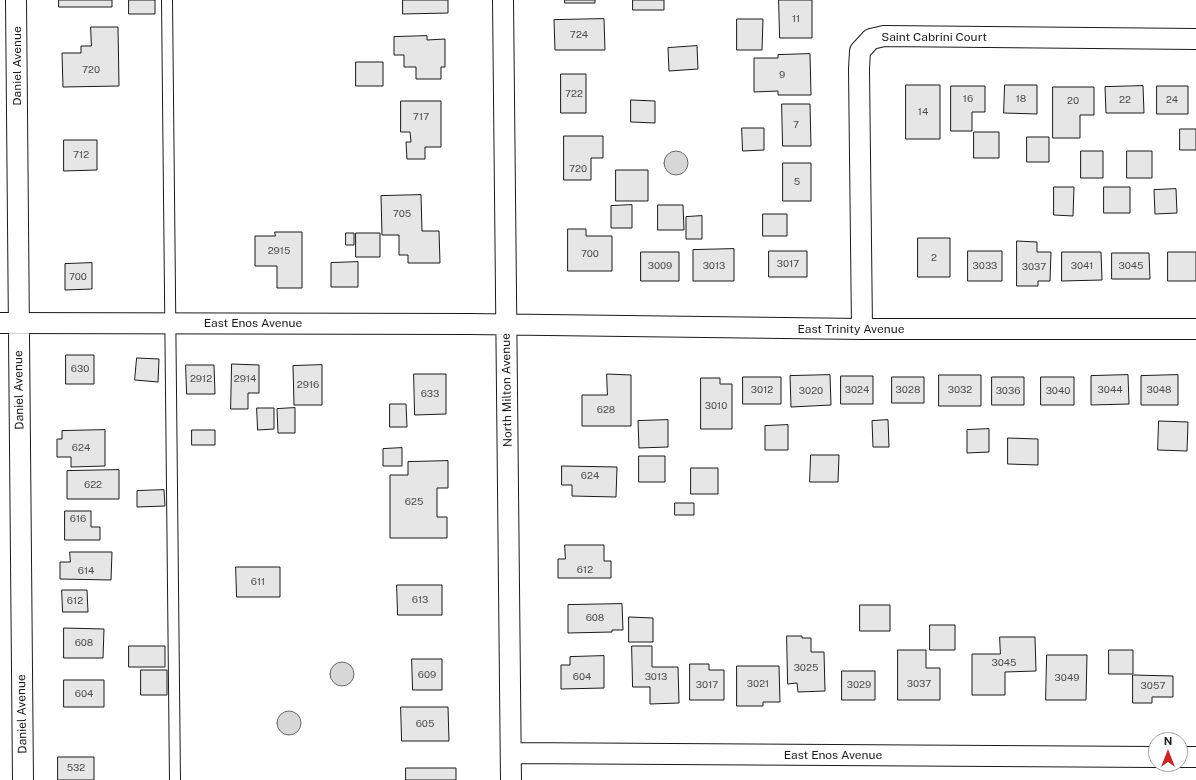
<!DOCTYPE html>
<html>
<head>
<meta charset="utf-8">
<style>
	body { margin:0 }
	#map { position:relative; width:1196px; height:780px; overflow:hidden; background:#fff; font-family:"Public Sans",sans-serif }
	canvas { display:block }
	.north { position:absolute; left:1148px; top:732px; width:40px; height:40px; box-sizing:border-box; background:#fff; border:1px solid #a3a3a3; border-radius:50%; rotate:0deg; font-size:11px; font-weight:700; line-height:16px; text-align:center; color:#1a1a1a }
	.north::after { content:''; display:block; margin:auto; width:14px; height:18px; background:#c62828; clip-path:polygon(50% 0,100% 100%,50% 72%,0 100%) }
</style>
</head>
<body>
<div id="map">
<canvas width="1196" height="780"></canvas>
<div class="north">N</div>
</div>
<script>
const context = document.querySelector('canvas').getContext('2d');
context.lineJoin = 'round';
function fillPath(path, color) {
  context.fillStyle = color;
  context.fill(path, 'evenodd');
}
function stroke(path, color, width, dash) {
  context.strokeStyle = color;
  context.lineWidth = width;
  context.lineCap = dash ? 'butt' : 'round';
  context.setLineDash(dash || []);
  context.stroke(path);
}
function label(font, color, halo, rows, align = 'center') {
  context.font = font + ' "Public Sans",sans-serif';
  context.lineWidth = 3;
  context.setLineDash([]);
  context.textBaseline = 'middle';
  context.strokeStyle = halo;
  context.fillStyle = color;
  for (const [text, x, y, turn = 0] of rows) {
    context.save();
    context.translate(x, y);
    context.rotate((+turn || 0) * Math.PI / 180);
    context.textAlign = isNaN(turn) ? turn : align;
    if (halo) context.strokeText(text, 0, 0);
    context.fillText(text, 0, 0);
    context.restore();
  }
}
const water = new Path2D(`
	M664 163a12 12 0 1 1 24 0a12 12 0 1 1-24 0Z
	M330 674a12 12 0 1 1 24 0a12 12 0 1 1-24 0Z
	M277 723a12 12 0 1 1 24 0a12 12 0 1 1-24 0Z`);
const building = new Path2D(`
	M59,0H112V7H59Z
	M129,0H155V14H129Z
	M403,0H448V13L403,14Z
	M565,0H595V3H565Z
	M633,0H664V10H633Z
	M779,0H812V38H780Z
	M604,19L605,50H555L554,20Z
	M737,19H763L762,50H737Z
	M91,27H118L119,86L63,87L62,53H81V46H91Z
	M427,36V40L445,39V67H441V79H416V67H404V55H394V37Z
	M697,46L698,69L669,71L668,48Z
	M810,54L811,95H778V91L754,92V58H778V55Z
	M356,62H383V86H356Z
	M561,74H586V113H561Z
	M906,85H940V139H906Z
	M1005,85H1037V114L1004,113Z
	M951,86H985V112H972V131H951Z
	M1143,86L1144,113H1106L1105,87Z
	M1157,86H1188V114H1157Z
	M1053,87H1094V115H1080V138H1053Z
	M631,100L655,101V123L631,122Z
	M401,101H441V147H425V159H407L406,142H411L410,132H401Z
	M782,104H810L811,146H783Z
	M742,128H764V150L743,151Z
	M1180,129H1196V150H1180Z
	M974,132H999V158H974Z
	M564,136H603V158H591V180H564Z
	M1027,137H1049V162H1027Z
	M64,140H97V170L64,171Z
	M1081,151H1103V178H1081Z
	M1127,151H1152V178H1127Z
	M783,163H811V201H783Z
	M616,170H648V201H616Z
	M1054,187H1074L1073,216L1054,215Z
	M1104,187H1130V213H1104Z
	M1176,189L1177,213L1155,214L1154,190Z
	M421,195L422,231H439L440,263H408V255H399V235H382L381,196Z
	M632,205V228H611V206Z
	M658,205H683L684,230H658Z
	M763,214H787V236H763Z
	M702,216V239H686V217Z
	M568,229H586V236H612V271H568Z
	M275,232H302V288H277V266H255V236H275Z
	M346,233H354V245H346Z
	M356,233H380V257H356Z
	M918,238H950V277H918Z
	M1017,241L1037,242V252H1051L1050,281H1038V286H1017Z
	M734,249V281H693V250Z
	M769,251H807V277H769Z
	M968,251H1002V281H968Z
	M641,252H679V281H641Z
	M1062,252H1101L1102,280L1062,281Z
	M1168,252H1196V281H1168Z
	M1112,253H1149L1150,279H1112Z
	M358,262V287H331V263Z
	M92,263V289L65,290V264Z
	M66,355H94V384H66Z
	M137,358L159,359L158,382L135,380Z
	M232,364L259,365V393H248V409H231Z
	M186,365H214L215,394H187Z
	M322,365V405H294L293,366Z
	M414,374H446V414L415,415Z
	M607,374L631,375V426H582V395H607Z
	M830,375L831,405L791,407L790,376Z
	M939,375H981V406H939Z
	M1128,375L1129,404L1091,405V376Z
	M1178,375V405H1141V376Z
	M841,376H873V404H841Z
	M743,377H781V404H743Z
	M892,377H924V403H892Z
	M992,377H1024V405H992Z
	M1041,377H1074V405H1041Z
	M701,378H720V384H732V429H701Z
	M390,404H406L407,427H390Z
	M257,408H274V429L258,430Z
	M295,408V433H278L277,409Z
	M668,420V447L639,448L638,421Z
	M888,420L889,447H873L872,421Z
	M1159,421L1188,422L1187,451L1158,450Z
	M788,425V450H765V426Z
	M989,429V452L967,453V430Z
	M105,430V466L71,467V457H57V439H62V431Z
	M192,430H215V445H192Z
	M1008,438L1038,439V465L1008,464Z
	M402,448V466H383V449Z
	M811,455H839L838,482H810Z
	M639,456H665V482H639Z
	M448,461V488H437V517H447V538H390V475H408V462Z
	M562,466L617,467L616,497L572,496V485H562Z
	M691,468H718V494H691Z
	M119,470V499H67V471Z
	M164,490L165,506L137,507V491Z
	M675,503H694V515H675Z
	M65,511H91V527H100V540H65Z
	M565,545H604V561H611V578H558V559H565Z
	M70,552H112L111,580L60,579V562H70Z
	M236,567H280V597H237Z
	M397,585H442V615H398Z
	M62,590H87L88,612H63Z
	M622,604L623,630H612V632L568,633V605Z
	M860,605H890V631H860Z
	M629,617L653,618V642H629Z
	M930,625H955V650H930Z
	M64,628L104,629L103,658H64Z
	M787,636H802V638H811V652H824L825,691L798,692L797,683L788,684Z
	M1000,637H1035L1036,671L1005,672V695H972V654H1000Z
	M129,646H165V667H129Z
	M632,646H652V667H678L679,703L650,704V687H633Z
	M898,650H926V668H940V700H898Z
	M1109,650H1133V674H1109Z
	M1047,655H1087L1086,700H1046Z
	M604,656V688L561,689V665H570V657Z
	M412,659H442V690H413Z
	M690,664H709V670H724V700H690Z
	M737,666H779L780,702H763V706H737Z
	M141,670H167V695H141Z
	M842,671H875V700H842Z
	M1133,675L1173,676V697H1152V703H1133Z
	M64,680H104V707H64Z
	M401,707H448L449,741H402Z
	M58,757H94V780H58Z
	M406,768H456V780H406Z`);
const service = new Path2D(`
	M167,0L175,780`);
const minor = new Path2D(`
	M16,0L23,780
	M503,0L511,780
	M0,323L469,324L862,329H1196
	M862,329L859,69L860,51L871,39L884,36L1196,39
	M511,753L1156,757
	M1180,757H1196`);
const numberNames = [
	["11",796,19],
	["724",579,35],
	["720",91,70],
	["9",782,75],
	["722",574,94],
	["16",968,99],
	["18",1021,99],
	["22",1125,100],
	["24",1172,100],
	["20",1073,101],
	["14",923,112],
	["717",421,117],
	["7",796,125],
	["712",81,155],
	["720",578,169],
	["5",797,182],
	["705",402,214],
	["2915",279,251],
	["700",590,254],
	["2",934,258],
	["3017",788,264],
	["3009",660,266],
	["3013",714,266],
	["3033",985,266],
	["3041",1082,266],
	["3045",1131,266],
	["3037",1034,267],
	["700",78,277],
	["630",80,369],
	["2912",201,379],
	["2914",245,379],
	["2916",308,385],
	["3012",762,390],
	["3024",857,390],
	["3028",908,390],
	["3032",960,390],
	["3044",1110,390],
	["3048",1159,390],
	["3020",811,391],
	["3036",1008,391],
	["3040",1058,391],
	["633",430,394],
	["3010",716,406],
	["628",606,410],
	["624",81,448],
	["624",590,476],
	["622",93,485],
	["625",414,502],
	["616",78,519],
	["612",585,570],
	["614",86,571],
	["611",258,582],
	["613",420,600],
	["612",75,601],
	["608",595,618],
	["608",84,643],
	["3045",1004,663],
	["3025",806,668],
	["609",427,675],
	["604",582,677],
	["3013",656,677],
	["3049",1067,678],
	["3021",758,684],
	["3037",919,684],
	["3017",707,685],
	["3029",859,685],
	["3057",1153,686],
	["604",84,694],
	["605",425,724],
	["532",76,768]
];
const streetNames = [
	["Saint Cabrini Court",934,37],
	["Daniel Avenue",17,66,-90],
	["East Enos Avenue",253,323],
	["East Trinity Avenue",851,329],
	["Daniel Avenue",19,390,-91],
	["North Milton Avenue",507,390,-91],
	["Daniel Avenue",22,714,-91],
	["East Enos Avenue",833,755]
];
fillPath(water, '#d7d7d7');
stroke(water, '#6a6a6a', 1);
fillPath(building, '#e6e6e6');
stroke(building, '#1a1a1a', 1);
stroke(service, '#1a1a1a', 12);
stroke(minor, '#1a1a1a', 22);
stroke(service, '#fff', 10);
stroke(minor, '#fff', 20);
label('10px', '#4d4d4d', null, numberNames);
label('12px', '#1a1a1a', '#fff', streetNames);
</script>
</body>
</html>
